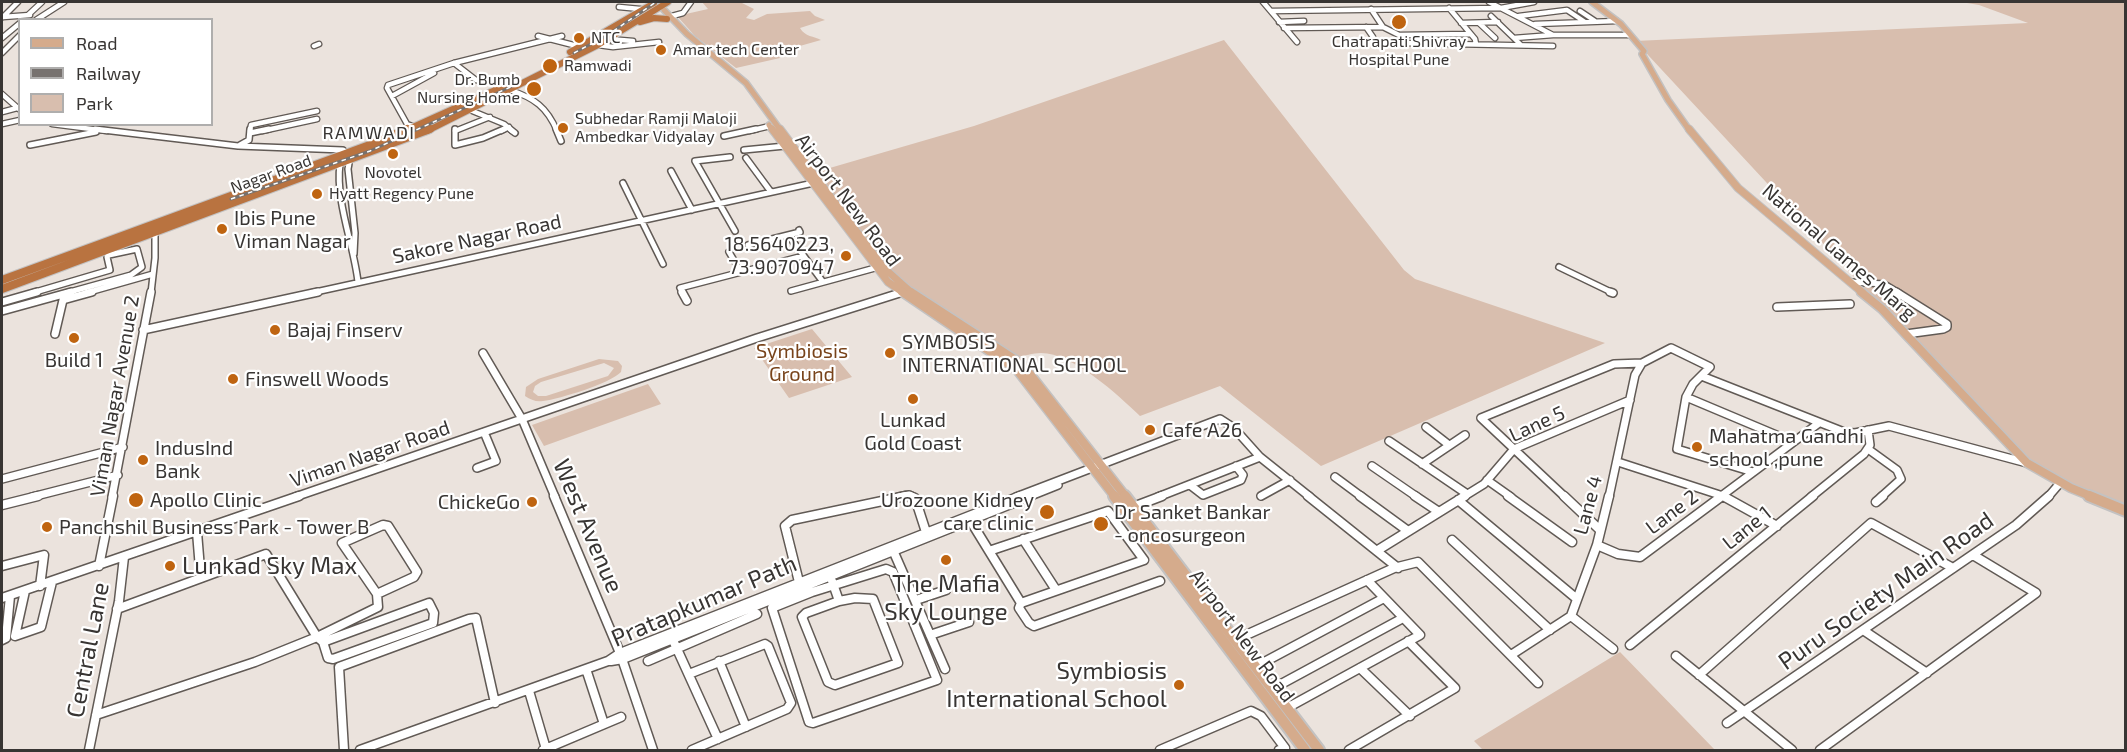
<!DOCTYPE html>
<html>
<head>
<meta charset="utf-8">
<style>
	body { margin:0 }
	#map { position:relative; width:2127px; height:752px; overflow:hidden; background:#ebe3dd; font-family:"Exo 2",sans-serif }
	canvas { display:block }
	.frame { position:absolute; inset:0; border:3px solid #383533; pointer-events:none }
	.legend { position:absolute; left:18px; top:18px; width:195px; height:108px; box-sizing:border-box; background:#fff; border:2px solid #afaead; margin:0; padding:8px 10px; list-style:none; font-size:18px; color:#383533 }
	.legend li { display:flex; align-items:center; gap:12px; height:30px }
	.legend b { width:30px; border:2px solid #afaead }
</style>
</head>
<body>
<div id="map">
<canvas width="2127" height="752"></canvas>
<div class="frame"></div>
<ul class="legend">
<li><b style="height:8px;background:#d5ab8c"></b>Road</li>
<li><b style="height:8px;background:#77726f"></b>Railway</li>
<li><b style="height:16px;background:#d8beae"></b>Park</li>
</ul>
</div>
<script>
const context = document.querySelector('canvas').getContext('2d');
context.lineJoin = 'round';
function fillPath(path, color) {
  context.fillStyle = color;
  context.fill(path, 'evenodd');
}
function stroke(path, color, width, dash) {
  context.strokeStyle = color;
  context.lineWidth = width;
  context.lineCap = dash ? 'butt' : 'round';
  context.setLineDash(dash || []);
  context.stroke(path);
}
function label(font, color, halo, rows, align = 'center') {
  context.font = font + ' "Exo 2",sans-serif';
  context.lineWidth = 4.5;
  context.setLineDash([]);
  context.textBaseline = 'middle';
  context.strokeStyle = halo;
  context.fillStyle = color;
  for (const [text, x, y, turn = 0] of rows) {
    context.save();
    context.translate(x, y);
    context.rotate((+turn || 0) * Math.PI / 180);
    context.textAlign = isNaN(turn) ? turn : align;
    if (halo) context.strokeText(text, 0, 0);
    context.fillText(text, 0, 0);
    context.restore();
  }
}
const green = new Path2D(`
	M702,2H740L754,9L746,18L754,20L767,14L810,11L815,16L825,20L800,28C805,37 814,36 821,40L782,51L778,55L780,58L736,68L695,36L677,16L708,9Z
	M1961,2H2125V510L2027,463L1635,41L2028,23L1979,5Z
	M1224,40L1404,270L1415,279L1605,343L1321,466L1220,386L1140,416C1118,395 1073,353 1041,353C1033,353 1024,356 1017,357L906,286L890,272L816,172L974,126Z
	M812,329L852,377L789,398L754,348Z
	M599,359L618,361L622,366L621,372C611,383 560,399 543,401C536,402 531,400 525,396L526,387L538,379ZM604,363L614,368L608,376L546,396H538L533,392L535,386L541,382Z
	M648,384L661,404L544,446L532,425Z
	M1620,652L1715,750H1483L1474,741Z`);
const majorTunnel = new Path2D(`
	M660,2V11`);
const minorFar3 = new Path2D(`
	M1263,2L1297,42
	M1489,2L1553,35H1630
	M619,7L640,9
	M1449,8L1475,39L1476,44
	M1371,9L1383,27
	M1271,11L1501,8L1534,2
	M1580,11L1595,21
	M28,15L42,2
	M672,16L683,13L691,2
	M1491,16L1520,44
	M1519,16L1567,10L1585,22
	M3,17L30,15
	M3,17L18,2
	M36,20L64,2
	M1279,22L1304,21
	M1461,23L1498,22
	M1479,23L1495,38
	M1535,24L1617,21
	M1366,27L1373,37
	M1284,28L1383,27L1399,35L1470,34
	M538,36L581,47
	M2,38L20,23
	M1514,38L1553,35
	M609,39L633,41
	M1399,43L1553,46
	M598,45L613,47L659,42
	M314,46L319,44
	M2,53L20,35
	M454,63L476,80
	M510,90C534,98 547,107 557,131
	M2,94L20,110
	M392,96L434,73
	M470,110L504,124L512,131
	M2,112L17,108
	M2,124L20,120
	M52,124L107,131
	M415,127L407,124L387,88L388,85L454,63L562,36
	M250,131L251,125L317,111
	M262,131L317,119
	M455,131L490,117
	M501,131L509,127
	M749,131L770,126`);
const minorFar2 = new Path2D(`
	M95,129L238,146L343,150C350,156 350,160 348,169L355,233L354,254
	M455,129V145L483,138L504,129
	M510,129L515,133
	M556,129L561,141
	M250,133L269,129
	M724,136L756,129
	M30,145L96,132
	M240,145L249,140L250,129
	M744,150L785,146
	M730,157L695,161L735,231
	M746,158L771,192
	M340,164C335,201 354,245 358,282
	M671,171L692,210
	M623,183L663,264
	M789,236L823,282
	M748,245L800,232L799,230
	M729,252L741,272
	M1559,267L1613,293
	M1851,282L1884,284L1899,293
	M791,291L875,268
	M32,293L110,270L107,257L109,255L137,249L142,267L131,275L66,293
	M86,293L153,274
	M151,293L155,258V231
	M311,293L818,182
	M683,293L680,288L803,256
	M898,293L905,291`);
const minorFar1 = new Path2D(`
	M682,292L687,301
	M1610,292L1613,293
	M1896,292L1947,324V327L1943,329L1906,334
	M2,302L37,292
	M1777,307L1850,304
	M2,311L71,292
	M143,330L318,292
	M55,334L63,300L92,292
	M483,353L522,419L555,497
	M1704,377L1844,432L1855,433L1889,426L2027,463
	M1686,397L1793,442
	M1426,427L1449,445
	M1389,441L1467,494
	M1868,449L1897,470L1901,479L1881,497
	M1618,462L1726,497
	M1422,464L1465,435
	M1372,466L1417,497
	M477,468L496,461L484,432
	M1335,477L1362,497
	M2,479L123,447
	M1487,480L1511,497
	M1190,485L1203,495L1241,480L1243,475L1236,466
	M1261,496L1290,480
	M32,497L118,475
	M112,497L151,292
	M295,497L757,338L903,292
	M899,497L909,495L913,497
	M1016,497L1220,419L1234,428L1260,457L1310,497
	M1028,497L1058,485
	M1158,497L1260,457
	M1463,497L1484,484L1514,449L1630,400
	M1565,497L1481,418L1614,364L1642,363
	M1609,497L1635,375L1642,363L1671,348L1710,367L1693,384L1686,397L1677,449L1753,472
	M1720,497L1819,423
	M1811,497L1864,454L1870,445L1868,430
	M2048,497L2060,483`);
const minor = new Path2D(`
	M554,496L620,653L653,750
	M910,496L915,498L926,532
	M1308,496L1398,568
	M1360,496L1408,531
	M1415,496L1439,512
	M1508,496L1572,542
	M1564,496L1600,530
	M1723,496L1777,526
	M1458,500L1577,599
	M1876,502L1883,496
	M2,505L38,496
	M1133,507L1162,496
	M970,520L1021,603L1019,608L1029,623L1034,626L1160,581
	M383,525L388,526L417,572L414,577L377,594L342,543Z
	M197,532L200,569
	M1023,539L1056,590
	M1452,540L1550,630
	M1597,545L1618,554L1640,557L1722,496
	M892,548L945,669
	M1378,550L1465,496
	M989,551L1108,511L1144,560L1021,603
	M2,566L44,555L40,586
	M99,566L113,496
	M886,569L893,572L937,680L813,723L809,722L772,608L812,592Z
	M832,581L839,601
	M799,582L785,526L792,520L906,496
	M25,591L15,636L41,627L52,582
	M2,598L299,496
	M855,598L873,599L898,663L835,685L828,682L802,617L806,613L839,601Z
	M916,600L946,590
	M429,603L434,613L433,623L333,659L328,658L323,642Z
	M117,609L266,554L317,637L323,642
	M1571,616L1613,649
	M1863,630L1927,673
	M930,635L969,622
	M672,638L718,739
	M2,640L6,638L10,596
	M1235,640L1394,568L1418,562L1538,683
	M1630,645L1813,496
	M1511,655L1571,616L1597,545L1609,496
	M1676,656L1792,750
	M611,661L623,659L1031,496
	M648,661L757,614
	M719,661L746,727
	M1255,667L1384,598
	M1360,668L1410,716
	M586,669L604,724
	M689,674L765,644L768,646L791,703L787,709L692,750
	M1699,675L1871,523L1953,568
	M1272,689L1403,618
	M529,691L546,749
	M1287,708L1420,635L1367,580
	M96,715L255,662L317,637L378,607L377,594
	M1727,723L2016,525L2049,496
	M89,750L119,601L124,557
	M344,750L339,667L469,619L476,618L495,703
	M360,750L608,661L620,653L1020,496
	M543,750L621,717
	M1160,750L1251,711L1261,716L1285,748L1279,750
	M1349,750L1455,688L1408,641
	M1820,750L2036,593L1973,555`);
const majorFar3 = new Path2D(`
	M1592,2L1621,24L1644,51L1642,54L1668,100L1690,131
	M664,10L687,34L746,83L781,131
	M769,125L773,131`);
const majorFar2 = new Path2D(`
	M772,129L888,282L904,293
	M780,129L884,268L912,293
	M1689,129L1738,188L1863,293`);
const majorFar1 = new Path2D(`
	M902,292L1017,370L1115,497
	M911,292L1022,364L1126,497
	M1861,292L1882,309L2027,463L2071,488L2093,497`);
const major = new Path2D(`
	M1114,496L1305,750
	M1125,496L1319,750
	M2089,496L2126,511`);
const highwayFar1 = new Path2D(`
	M640,22L654,18L667,19
	M570,52L654,3
	M404,131L513,82
	M427,131L598,45L668,2`);
const highway = new Path2D(`
	M2,280L378,142L407,129
	M2,289L430,129`);
const rail = new Path2D(`
	M574,53L606,36L656,2
	M231,199L370,151L517,84`);
const markers = [
	[1399,22,8,"#bf6410"],
	[579,38,6,"#bf6410"],
	[661,50,6,"#bf6410"],
	[550,66,8,"#bf6410"],
	[534,89,8,"#bf6410"],
	[563,128,6,"#bf6410"],
	[393,154,6,"#bf6410"],
	[317,194,6,"#bf6410"],
	[222,229,6,"#bf6410"],
	[846,256,6,"#bf6410"],
	[275,330,6,"#bf6410"],
	[74,338,6,"#bf6410"],
	[890,353,6,"#bf6410"],
	[233,379,6,"#bf6410"],
	[913,399,6,"#bf6410"],
	[1150,430,6,"#bf6410"],
	[1697,447,6,"#bf6410"],
	[143,460,6,"#bf6410"],
	[136,500,8,"#bf6410"],
	[532,502,6,"#bf6410"],
	[1047,512,8,"#bf6410"],
	[1101,524,8,"#bf6410"],
	[47,527,6,"#bf6410"],
	[946,560,6,"#bf6410"],
	[170,566,6,"#bf6410"],
	[1179,685,6,"#bf6410"]
];
const farPoinames = [
	["NTC",591,38],
	["Chatrapati Shivray",1399,42,"center"],
	["Hospital Pune",1399,60,"center"],
	["Amar tech Center",673,50],
	["Ramwadi",564,66],
	["Dr. Bumb",520,80,"right"],
	["Nursing Home",520,98,"right"],
	["Subhedar Ramji Maloji",575,119],
	["Ambedkar Vidyalay",575,137],
	["Novotel",393,173,"center"],
	["Hyatt Regency Pune",329,194]
];
const farStreetnames = [
	["Nagar Road",271,174,-20]
];
const farNeighbourhoodnames = [
	["RAMWADI",369,133]
];
const streetNames = [
	["Airport New Road",848,200,53],
	["Sakore Nagar Road",477,239,-12],
	["National Games Marg",1839,252,41],
	["Viman Nagar Avenue 2",115,396,-80],
	["Lane 5",1537,424,-25],
	["Viman Nagar Road",370,454,-19],
	["Lane 4",1588,505,-75],
	["Lane 2",1672,512,-37],
	["Lane 1",1747,528,-39],
	["Airport New Road",1242,636,53]
];
const poiNames = [
	["Ibis Pune",234,218],
	["Viman Nagar",234,241],
	["18.5640223,",834,244,"right"],
	["73.9070947",834,267,"right"],
	["Bajaj Finserv",287,330],
	["SYMBOSIS",902,342],
	["INTERNATIONAL SCHOOL",902,365],
	["Build 1",74,360,"center"],
	["Finswell Woods",245,379],
	["Lunkad",913,420,"center"],
	["Gold Coast",913,443,"center"],
	["Cafe A26",1162,430],
	["Mahatma Gandhi",1709,436],
	["school ,pune",1709,459],
	["IndusInd",155,448],
	["Bank",155,471],
	["Apollo Clinic",150,500],
	["Urozoone Kidney",1034,500,"right"],
	["care clinic",1034,523,"right"],
	["ChickeGo",520,502,"right"],
	["Dr Sanket Bankar",1114,512],
	["- oncosurgeon",1114,535],
	["Panchshil Business Park - Tower B",59,527]
];
const parkNames = [
	["Symbiosis",802,351],
	["Ground",802,374]
];
const nearStreetnames = [
	["West Avenue",588,526,67],
	["Puru Society Main Road",1886,591,-35],
	["Pratapkumar Path",704,601,-23],
	["Central Lane",88,650,-79]
];
const nearPoinames = [
	["Lunkad Sky Max",182,566],
	["The Mafia",946,584,"center"],
	["Sky Lounge",946,612,"center"],
	["Symbiosis",1167,671,"right"],
	["International School",1167,699,"right"]
];
fillPath(green, '#d8beae');
stroke(majorTunnel, '#c7c0bb', 5, [5, 3]);
stroke(minorFar3, '#615a55', 7);
stroke(minorFar2, '#615a55', 8);
stroke(minorFar1, '#615a55', 10);
stroke(minor, '#615a55', 11);
stroke(majorFar3, '#c3c2c2', 8);
stroke(majorFar2, '#c3c2c2', 9);
stroke(majorFar1, '#c3c2c2', 11);
stroke(major, '#c3c2c2', 14);
stroke(highwayFar1, '#c3c2c2', 8);
stroke(highway, '#c3c2c2', 10);
stroke(minorFar3, '#fff', 4.5);
stroke(minorFar2, '#fff', 5);
stroke(minorFar1, '#fff', 7);
stroke(minor, '#fff', 8);
stroke(majorFar3, '#d5ab8c', 5);
stroke(majorFar2, '#d5ab8c', 7);
stroke(majorFar1, '#d5ab8c', 8);
stroke(major, '#d5ab8c', 10);
stroke(highwayFar1, '#b97340', 6);
stroke(highway, '#b97340', 8);
stroke(rail, '#77726f', 3);
stroke(rail, '#fff', 1.5, [4.5]);
for (const [x, y, r, color] of markers) {
  const dot = new Path2D();
  dot.arc(x, y, r, 0, 2 * Math.PI);
  context.fillStyle = color;
  context.fill(dot);
  stroke(dot, '#fff', 2);
}
label('16px', '#383533', '#fff', farPoinames, 'left');
label('16px', '#383533', '#fff', farStreetnames);
context.letterSpacing = '1.5px';
label('18px', '#383533', '#fff', farNeighbourhoodnames);
context.letterSpacing = '0px';
label('20px', '#383533', '#fff', streetNames);
label('20px', '#383533', '#fff', poiNames, 'left');
label('20px', '#78431a', '#fff', parkNames);
label('24px', '#383533', '#fff', nearStreetnames);
label('24px', '#383533', '#fff', nearPoinames, 'left');
</script>
</body>
</html>
